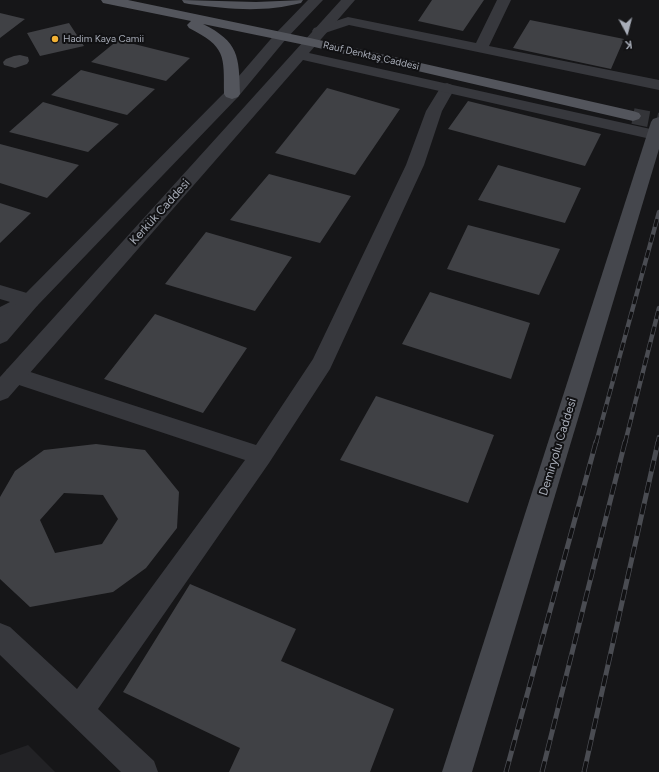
<!DOCTYPE html>
<html>
<head>
<meta charset="utf-8">
<style>
	body { margin:0 }
	#map { position:relative; width:659px; height:772px; overflow:hidden; background:#161618; font-family:Figtree,sans-serif }
	canvas { display:block }
	.north { position:absolute; left:607px; top:12px; width:40px; height:40px; -webkit-text-stroke:3px #111113; paint-order:stroke; rotate:173deg; font-size:11px; font-weight:700; line-height:16px; text-align:center; color:#a8adb8 }
	.north::after { content:''; display:block; margin:auto; width:14px; height:18px; background:#a8adb8; clip-path:polygon(50% 0,100% 100%,50% 72%,0 100%) }
</style>
</head>
<body>
<div id="map">
<canvas width="659" height="772"></canvas>
<div class="north">K</div>
</div>
<script>
const context = document.querySelector('canvas').getContext('2d');
context.lineJoin = 'round';
function fillPath(path, color) {
  context.fillStyle = color;
  context.fill(path, 'evenodd');
}
function stroke(path, color, width, dash) {
  context.strokeStyle = color;
  context.lineWidth = width;
  context.lineCap = dash ? 'butt' : 'round';
  context.setLineDash(dash || []);
  context.stroke(path);
}
function label(font, color, halo, rows, align = 'center') {
  context.font = font + ' Figtree,sans-serif';
  context.lineWidth = 4;
  context.setLineDash([]);
  context.textBaseline = 'middle';
  context.strokeStyle = halo;
  context.fillStyle = color;
  for (const [text, x, y, turn = 0] of rows) {
    context.save();
    context.translate(x, y);
    context.rotate((+turn || 0) * Math.PI / 180);
    context.textAlign = isNaN(turn) ? turn : align;
    if (halo) context.strokeText(text, 0, 0);
    context.fillText(text, 0, 0);
    context.restore();
  }
}
const built = new Path2D(`
	M28,745L55,772H0V755Z`);
const building = new Path2D(`
	M432,0H484L463,31L418,21Z
	M0,13L25,19L0,38Z
	M530,20L624,39L611,69L513,48Z
	M69,23L84,46L40,56L27,33Z
	M118,40L190,58L166,81L91,62Z
	M20,55L28,57L29,61L27,64L15,68L4,65L3,62L6,59L14,56Z
	M81,70L155,89L127,115L51,95Z
	M327,88L400,109L355,175L275,153Z
	M468,101L601,134L585,166L448,129Z
	M43,102L119,124L88,152L9,132Z
	M0,144L79,165L47,198L0,183Z
	M498,165L581,188L565,223L478,200Z
	M269,174L351,196L320,243L230,220Z
	M0,203L31,213L0,243Z
	M468,225L560,249L539,295L447,269Z
	M206,232L292,257L255,311L165,284Z
	M430,292L530,323L511,379L402,344Z
	M155,314L247,348L203,413L104,379Z
	M376,396L494,435L468,503L340,460Z
	M96,444L145,450L179,492L177,528L146,568L113,592L30,607L0,579V497L15,471L44,450ZM64,493L103,495L118,519L102,544L55,553L40,520Z
	M190,584L296,629L281,661L394,709L370,772H229L240,748L123,692Z`);
const primaryTunnel = new Path2D(`
	M633,116L659,121`);
const minor = new Path2D(`
	M497,0H511L489,46L659,80V90L349,25L319,35L314,34L312,31L314,28L348,17L476,43Z
	M447,83L452,85L455,88L442,111L424,165L330,369L269,463L98,709L154,761L158,772H121L0,655V623L10,627L77,689L245,460L7,381L4,375L7,369L15,367L256,445L313,359L406,165L426,111L442,85Z
	M0,285L37,296L40,301L37,306L0,323V307L10,302L0,299Z`);
const tertiary = new Path2D(`
	M308,0H323L286,39L238,97L37,306L7,341L0,344V322L23,296L226,91L276,33Z
	M341,0H355L309,53L655,130L659,131V139L655,140L303,60L8,398L0,401V377Z`);
const secondary = new Path2D(`
	M659,117V149L472,772H442L651,122L653,119Z`);
const primary = new Path2D(`
	M101,0H128L310,38L633,111L639,113L641,116L639,119L633,121L310,46L203,24C239,42 239,56 240,94L238,97L232,99L226,97L224,94C224,55 226,47 189,28L187,25L191,21L108,4L103,3Z
	M182,0L256,2L303,0L301,3C262,13 228,9 189,4L184,3Z`);
const railFar1 = new Path2D(`
	M596,443L659,212
	M625,443L659,308
	M658,443L659,437`);
const rail = new Path2D(`
	M506,772L596,442
	M542,772L625,442
	M584,772L658,442`);
const markers = [
	[55,39,4,"#f2b134"]
];
const farPoinames = [
	["Hadim Kaya Camii",63,39]
];
const farStreetnames = [
	["Rauf Denktaş Caddesi",371,56,13]
];
const streetNames = [
	["Kerkük Caddesi",160,212,-48],
	["Demiryolu Caddesi",558,447,-73]
];
fillPath(built, '#222225');
fillPath(building, '#404145');
stroke(primaryTunnel, '#333438', 16, [16, 8]);
fillPath(minor, '#37383d');
fillPath(tertiary, '#37383d');
fillPath(secondary, '#45474d');
fillPath(primary, '#53555c');
stroke(railFar1, '#4a4c52', 4.5);
stroke(rail, '#4a4c52', 5);
stroke(railFar1, '#111113', 3, [8]);
stroke(rail, '#111113', 3.5, [11]);
for (const [x, y, r, color] of markers) {
  const dot = new Path2D();
  dot.arc(x, y, r, 0, 2 * Math.PI);
  context.fillStyle = color;
  context.fill(dot);
  stroke(dot, '#111113', 1.5);
}
label('10px', '#a8adb8', '#111113', farPoinames, 'left');
label('10px', '#a8adb8', '#111113', farStreetnames);
label('12px', '#a8adb8', '#111113', streetNames);
</script>
</body>
</html>
